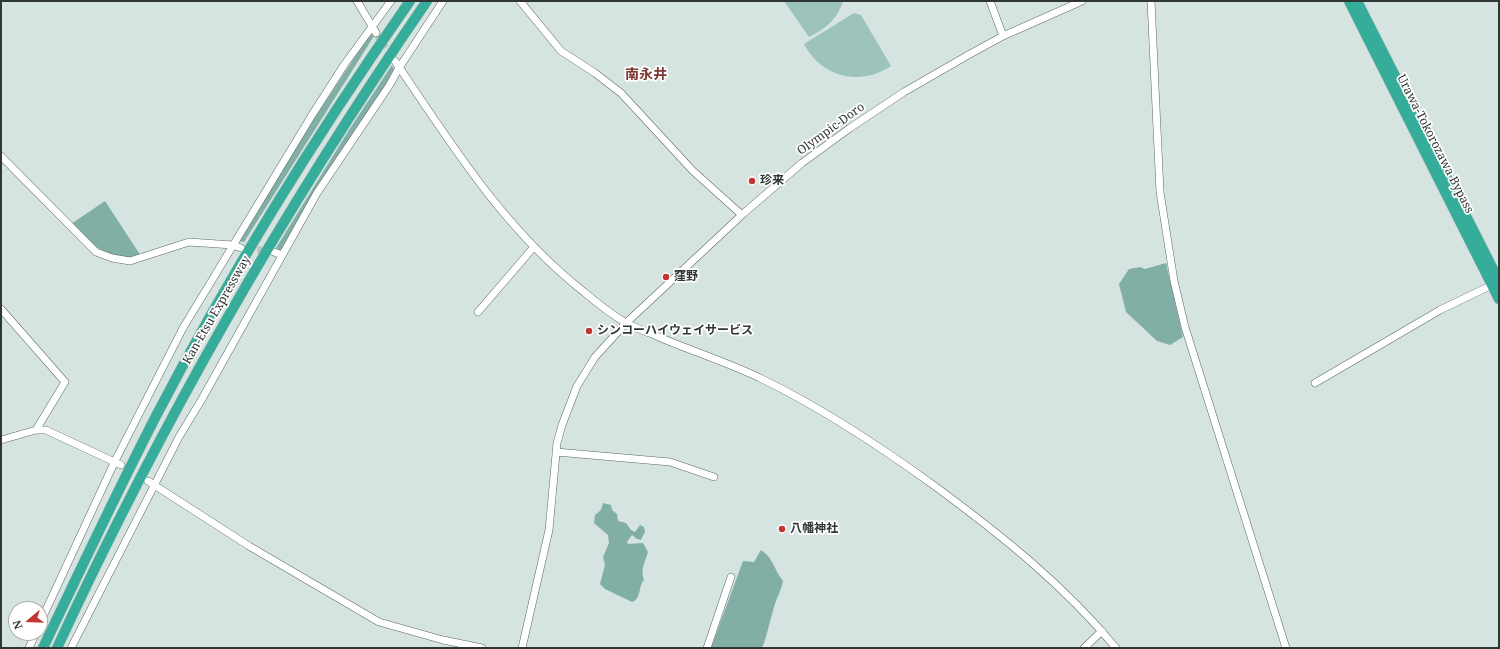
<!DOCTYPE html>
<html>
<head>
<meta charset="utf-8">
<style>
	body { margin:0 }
	#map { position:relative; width:1500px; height:649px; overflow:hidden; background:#d5e4e1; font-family:"Noto Serif",serif }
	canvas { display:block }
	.frame { position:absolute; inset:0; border:2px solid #303635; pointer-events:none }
	.north { position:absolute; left:8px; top:601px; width:40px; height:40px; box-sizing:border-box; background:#fff; border:1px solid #acafae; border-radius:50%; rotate:251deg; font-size:11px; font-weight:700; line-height:16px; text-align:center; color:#303635 }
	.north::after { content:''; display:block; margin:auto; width:14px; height:18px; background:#c33433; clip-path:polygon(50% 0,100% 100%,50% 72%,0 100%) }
</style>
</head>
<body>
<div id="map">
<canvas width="1500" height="649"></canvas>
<div class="frame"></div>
<div class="north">N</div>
</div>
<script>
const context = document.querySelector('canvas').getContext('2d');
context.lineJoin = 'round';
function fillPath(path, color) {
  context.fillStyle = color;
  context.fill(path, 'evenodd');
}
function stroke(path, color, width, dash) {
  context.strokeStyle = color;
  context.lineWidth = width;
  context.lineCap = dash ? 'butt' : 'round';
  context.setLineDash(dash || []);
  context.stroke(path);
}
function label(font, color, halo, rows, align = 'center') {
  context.font = font + ' "Noto Serif","Noto Sans JP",serif';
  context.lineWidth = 3.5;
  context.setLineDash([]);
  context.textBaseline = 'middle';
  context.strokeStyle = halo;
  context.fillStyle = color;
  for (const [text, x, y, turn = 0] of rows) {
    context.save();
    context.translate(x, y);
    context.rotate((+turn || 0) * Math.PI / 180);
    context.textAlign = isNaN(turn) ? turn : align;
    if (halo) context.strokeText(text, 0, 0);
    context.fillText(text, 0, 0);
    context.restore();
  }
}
const green = new Path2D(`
	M784,1H843C837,20 826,28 809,37Z
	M854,13L861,15L891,66C860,87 821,77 804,44Z`);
const forest = new Path2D(`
	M370,34L374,36L244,242L237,241L314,119Z
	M392,65L394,70L392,75L283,248L280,250L276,248L349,130Z
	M105,201L141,256C108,262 94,246 71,224Z
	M1166,263L1183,337L1170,345L1157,341L1126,312L1119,284L1129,269L1140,267L1145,269Z
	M603,503L611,505L612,510L617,514L618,521L626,523L631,530L635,532L640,525L644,527L645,532L641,540L637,539L632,535L627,542L628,544L643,543L648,552C645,562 640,570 644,580C638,586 642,598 632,602L605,589L600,584L605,565L603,557L609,543L608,535L594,523L595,515L601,510Z
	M761,550C774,559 773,568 783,581C781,592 775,600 773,611C769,624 767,636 762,648H711L743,561L754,562Z`);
const minorTunnel = new Path2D(`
	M376,33L392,58
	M247,249L270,251`);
const minor = new Path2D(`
	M357,1L376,33
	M520,1L561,51L595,73L621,93L693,171L742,215
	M990,1L1003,36
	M1151,1L1160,192L1174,281L1185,327L1286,648
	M395,61C452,145 503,228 584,292C597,303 611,314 626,323C634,327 644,331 652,334C688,350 727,362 762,379C824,409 881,447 936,487C1001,535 1064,585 1116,648
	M1,156L96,252L112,258L130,261L189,242L233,245L241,248
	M274,252L282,255
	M1,309L65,382L36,430
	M478,312L533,248
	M1315,383L1440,310L1492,285
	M1,440L36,430H46L121,465
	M556,452L670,462L714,477
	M148,481L249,546L379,622L443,640L482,648
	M40,623L115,461L183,328L312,115L344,65L391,1
	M29,648L36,633
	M71,648L179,437L202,399L317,193L389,86L399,68L443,1
	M522,648L549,530L557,443L562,425L577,386L595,357L626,323L744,213L802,163L850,128L904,92L970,54L1003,36L1082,1
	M707,648L731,577
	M1084,648L1102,631`);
const highway = new Path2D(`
	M1349,1L1499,299
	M1357,1L1499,281
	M43,648C80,570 117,492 156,416C231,272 317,134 410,1
	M57,648C162,421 285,207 427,1`);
const markers = [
	[752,181,4,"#c33433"],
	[666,277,4,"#c33433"],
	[589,331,4,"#c33433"],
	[782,529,4,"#c33433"]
];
const streetNames = [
	["Olympic-Doro",831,129,-36],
	["Urawa-Tokorozawa Bypass",1435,144,63],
	["Kan-Etsu Expressway",217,310,-60]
];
const poiNames = [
	["珍来",760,181],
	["窪野",674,277],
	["シンコーハイウェイサービス",597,331],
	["八幡神社",790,529]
];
const quarterNames = [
	["南永井",646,75]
];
fillPath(green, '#9cc4bc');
fillPath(forest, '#81aea5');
stroke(minorTunnel, '#b4c1bf', 7, [7, 3.5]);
stroke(minor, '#5c6966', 8);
stroke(highway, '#bdbfbe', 11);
stroke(minor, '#fff', 7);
stroke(highway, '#36ac9b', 10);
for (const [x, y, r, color] of markers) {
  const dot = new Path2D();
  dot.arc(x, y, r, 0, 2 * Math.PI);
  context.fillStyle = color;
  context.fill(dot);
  stroke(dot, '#fff', 1.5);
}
label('12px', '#303635', '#fff', streetNames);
label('bold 12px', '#303635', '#fff', poiNames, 'left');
label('bold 14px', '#7d3631', '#fff', quarterNames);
</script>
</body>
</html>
